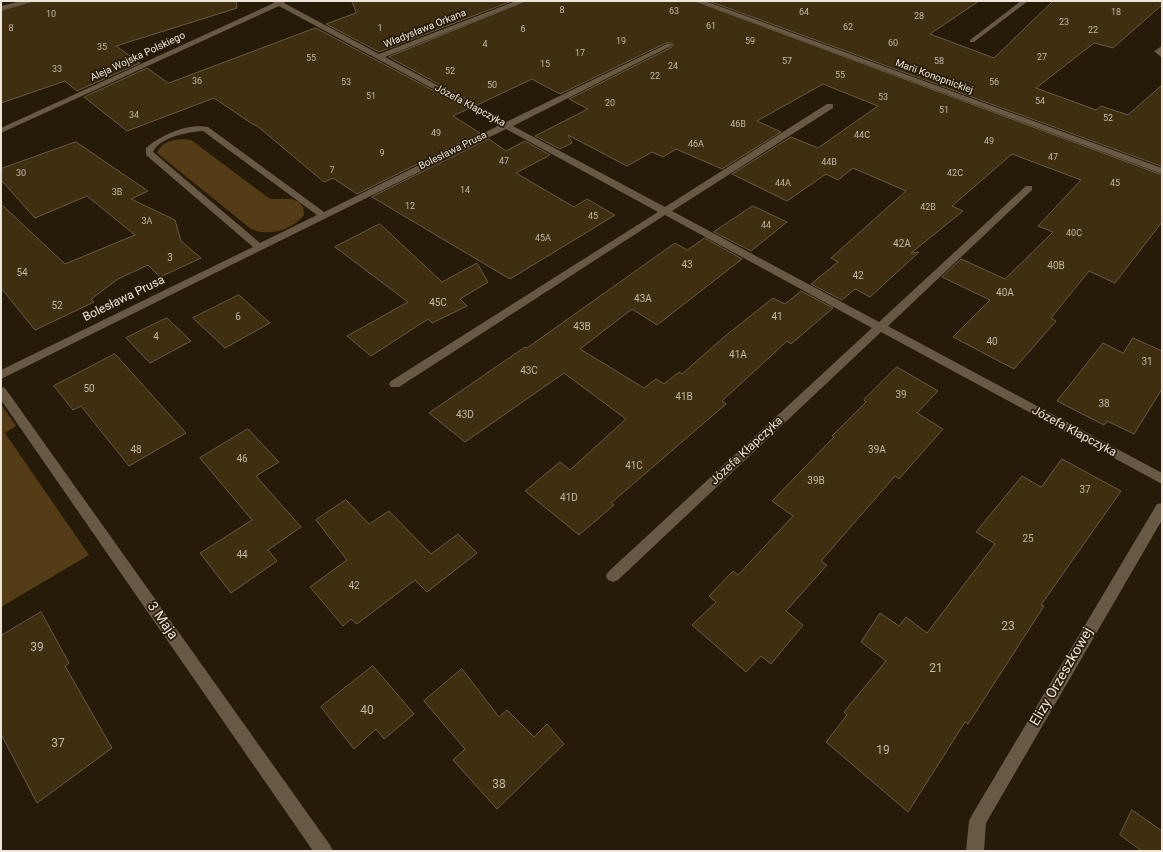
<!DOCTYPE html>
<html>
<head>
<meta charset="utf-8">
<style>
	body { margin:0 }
	#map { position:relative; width:1163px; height:852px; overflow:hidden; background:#261b08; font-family:Roboto,sans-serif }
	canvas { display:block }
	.frame { position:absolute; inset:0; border:2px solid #eee6da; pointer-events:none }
</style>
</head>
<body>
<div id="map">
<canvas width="1163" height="852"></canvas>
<div class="frame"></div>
</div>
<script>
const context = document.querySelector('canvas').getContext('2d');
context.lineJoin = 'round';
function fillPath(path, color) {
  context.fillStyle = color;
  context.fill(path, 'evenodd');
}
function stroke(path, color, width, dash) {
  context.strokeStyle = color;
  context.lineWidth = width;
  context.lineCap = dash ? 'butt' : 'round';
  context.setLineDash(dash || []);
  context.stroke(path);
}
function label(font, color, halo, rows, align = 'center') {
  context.font = font + ' Roboto,sans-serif';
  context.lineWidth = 3.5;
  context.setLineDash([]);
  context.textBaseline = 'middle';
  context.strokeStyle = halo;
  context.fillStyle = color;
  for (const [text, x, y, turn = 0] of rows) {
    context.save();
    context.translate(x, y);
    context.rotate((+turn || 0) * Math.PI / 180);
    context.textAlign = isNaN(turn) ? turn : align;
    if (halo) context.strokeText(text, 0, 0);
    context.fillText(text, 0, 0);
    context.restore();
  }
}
const green = new Path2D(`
	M182,139L191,140L270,199H292L299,202L303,207L304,215C292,230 269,237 251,229L157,153C161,142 172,140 182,139Z
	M1,404L16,426L5,433L89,555L1,607Z`);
const building = new Path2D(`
	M34,1H236L237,8L116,46L140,63L77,91L65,81L1,103V11Z
	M352,1H512L379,52L326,24L356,13Z
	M526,1H695L1162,175V222L1115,283L1089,271L1051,318L1056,321L1014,369L953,337L990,300L942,277L961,259L1005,279L1053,232L1038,226L1081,180L1012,154L952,206L963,211L911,253L919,252L870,297L855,289L842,300L811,284L838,262L831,258L906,191L853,168L838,180L826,174L787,201L732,174L791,137L818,148L878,106L823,84L757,121L781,132L722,169L676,149L663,157L652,152L627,166L568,135L572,143L560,149L535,136L588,109L569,99L672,47V43H666L560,94L532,79L477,105L389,57Z
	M709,1H979L930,34L994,58L1053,1H1162V5L1113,48L1094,43L1036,88L1096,110L1101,106L1128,115L1162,85V166Z
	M316,28L468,109L453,116L480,133L357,194L333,178L324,182L256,125H254L214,98L127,131L84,97L147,68L168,83Z
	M489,139L506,151L525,141L550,155L516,173L574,207L587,199L615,215L510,279L372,197Z
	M76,142L148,191L131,199L175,220L181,241L201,258L160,277L148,265L118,279L91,299L94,302L35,330L1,288V204L65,264L135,235L87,196L35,218L1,180V169Z
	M753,206L787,222L751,251L714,232Z
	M380,224L442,282L477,263L488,282L460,299L467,306L432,323L428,319L371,356L347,336L408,302L335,247Z
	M705,238L742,259L657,325L632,309L580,349L644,388L656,379L664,384L679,372L682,374L724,337L773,298L785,304L801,291L833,308L791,344L787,341L722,401L726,404L611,503L614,505L579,535L525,491L560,462L570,470L626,419L564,373L465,442L429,413L525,347L527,348L675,243L687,250Z
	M239,295L270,323L225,348L193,318Z
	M167,318L191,341L150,363L126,338Z
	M1133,338L1162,351V389L1134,434L1107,421L1104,425L1057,401L1103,343L1123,353Z
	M115,354L186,433L129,466L81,406L73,410L54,386Z
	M897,367L938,391L917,413L943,429L899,479L895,476L821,561L827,565L786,611L803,625L771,664L761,656L746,672L692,625L716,602L709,596L733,571L738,575L793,516L772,501L834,437L832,436L866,402L864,400Z
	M248,429L279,462L256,476L301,527L268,550L277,561L231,593L200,553L252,520L200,458Z
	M1062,459L1121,491L1041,605L1044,606L968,724L965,722L908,812L826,742L847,715L844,712L886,661L861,642L880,613L899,626L906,617L927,633L995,544L976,532L1022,476L1041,487Z
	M346,500L369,524L389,511L431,554L458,534L477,553L427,592L415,580L357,624L351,619L343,626L310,587L347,560L316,520Z
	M41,612L69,663L65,666L112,748L37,803L1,734V636Z
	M373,666L414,714L384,739L376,729L354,749L321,707Z
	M462,669L499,717L507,710L534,737L547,724L564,744L497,809L453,760L465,749L424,701Z
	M1132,810L1162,831V851H1142L1120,835Z`);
const minor = new Path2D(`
	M22,1H33L1,10V6Z
	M272,1H287L284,3L379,54L516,1H525L385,57L506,122L667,44H671V46L513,126L665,207L827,104H833V108L672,211L879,322L1026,186H1032V190L888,326L1162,473V484L881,332L618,580L613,582L608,580L606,576L608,572L872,328L665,215L399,387H391L389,384L391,381L658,212L506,129L1,379V370L253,247L146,155V148C161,135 187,123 208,127L324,212L500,125L279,6L1,133V128L274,3ZM203,131L317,215L260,243L153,152C160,137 188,132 203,131Z
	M696,1H705L1162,168V174Z
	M1021,1H1028L974,42H970V40Z
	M1162,46V58L1154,51Z
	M1,387L5,388L330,845L333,851H313L1,400Z
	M1162,503V520L986,823L984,851H966L969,821L972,815L1157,504Z`);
const farNumbernames = [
	["8",562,11],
	["63",674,12],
	["64",804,13],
	["18",1116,13],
	["10",51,15],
	["28",919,17],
	["23",1064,23],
	["61",711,27],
	["62",848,28],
	["8",11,29],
	["1",380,29],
	["6",523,30],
	["22",1093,31],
	["19",621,42],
	["59",750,42],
	["60",893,44],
	["4",485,45],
	["35",102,48],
	["17",580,54],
	["27",1042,58],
	["55",311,59],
	["57",787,62],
	["58",939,62],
	["15",545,65],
	["24",673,67],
	["33",57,70],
	["52",450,72],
	["55",840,76],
	["22",655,77],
	["36",197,82],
	["53",346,83],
	["56",994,83],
	["50",492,86],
	["51",371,97],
	["53",883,98],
	["54",1040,102],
	["20",610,104],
	["51",944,111],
	["34",134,116],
	["52",1108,119],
	["46B",738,125],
	["49",436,134],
	["44C",862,136],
	["49",989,142],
	["46A",696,145],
	["9",382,154],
	["47",1053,158],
	["47",504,162],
	["44B",829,163],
	["7",332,171],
	["30",21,174],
	["42C",955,174],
	["44A",783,184],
	["45",1115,184],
	["14",465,191],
	["3B",117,193],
	["12",410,207],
	["42B",928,208],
	["45",593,217],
	["3A",147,222],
	["44",766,226],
	["40C",1074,234],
	["45A",543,239]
];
const farStreetnames = [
	["Władysława Orkana",425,29,-22],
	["Aleja Wojska Polskiego",138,57,-25],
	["Marii Konopnickiej",934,77,20],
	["Józefa Kłapczyka",470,106,28],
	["Bolesława Prusa",453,151,-26]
];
const numberNames = [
	["42A",902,244],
	["3",170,258],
	["43",687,265],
	["40B",1056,266],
	["54",22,273],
	["42",858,276],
	["40A",1005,293],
	["43A",643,299],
	["45C",438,303],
	["52",57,306],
	["6",238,317],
	["41",777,317],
	["43B",582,327],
	["4",156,337],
	["40",992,342],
	["41A",738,355],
	["31",1147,362],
	["43C",529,371],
	["50",89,389],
	["39",901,395],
	["41B",684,397],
	["38",1104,404],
	["43D",465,415],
	["48",136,450],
	["39A",877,450],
	["46",242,459],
	["41C",634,466],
	["39B",816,481],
	["37",1085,490],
	["41D",569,498],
	["25",1028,539],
	["44",242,555],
	["42",354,586]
];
const streetNames = [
	["Bolesława Prusa",124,299,-26],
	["Józefa Kłapczyka",1074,432,28],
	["Józefa Kłapczyka",747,451,-43]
];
const nearNumbernames = [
	["23",1008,627],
	["39",37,648],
	["21",936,669],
	["40",367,711],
	["37",58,744],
	["19",883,751],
	["38",499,785]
];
const nearStreetnames = [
	["3 Maja",162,621,55],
	["Elizy Orzeszkowej",1062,677,-60]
];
fillPath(green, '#543d16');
fillPath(building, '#3f2e10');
stroke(building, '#695b47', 1);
fillPath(minor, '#675944');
label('9px', '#c2b8a8', null, farNumbernames);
label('10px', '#eee6da', '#261b08', farStreetnames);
label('10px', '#c2b8a8', null, numberNames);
label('12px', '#eee6da', '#261b08', streetNames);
label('12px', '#c2b8a8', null, nearNumbernames);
label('14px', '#eee6da', '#261b08', nearStreetnames);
</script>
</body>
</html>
